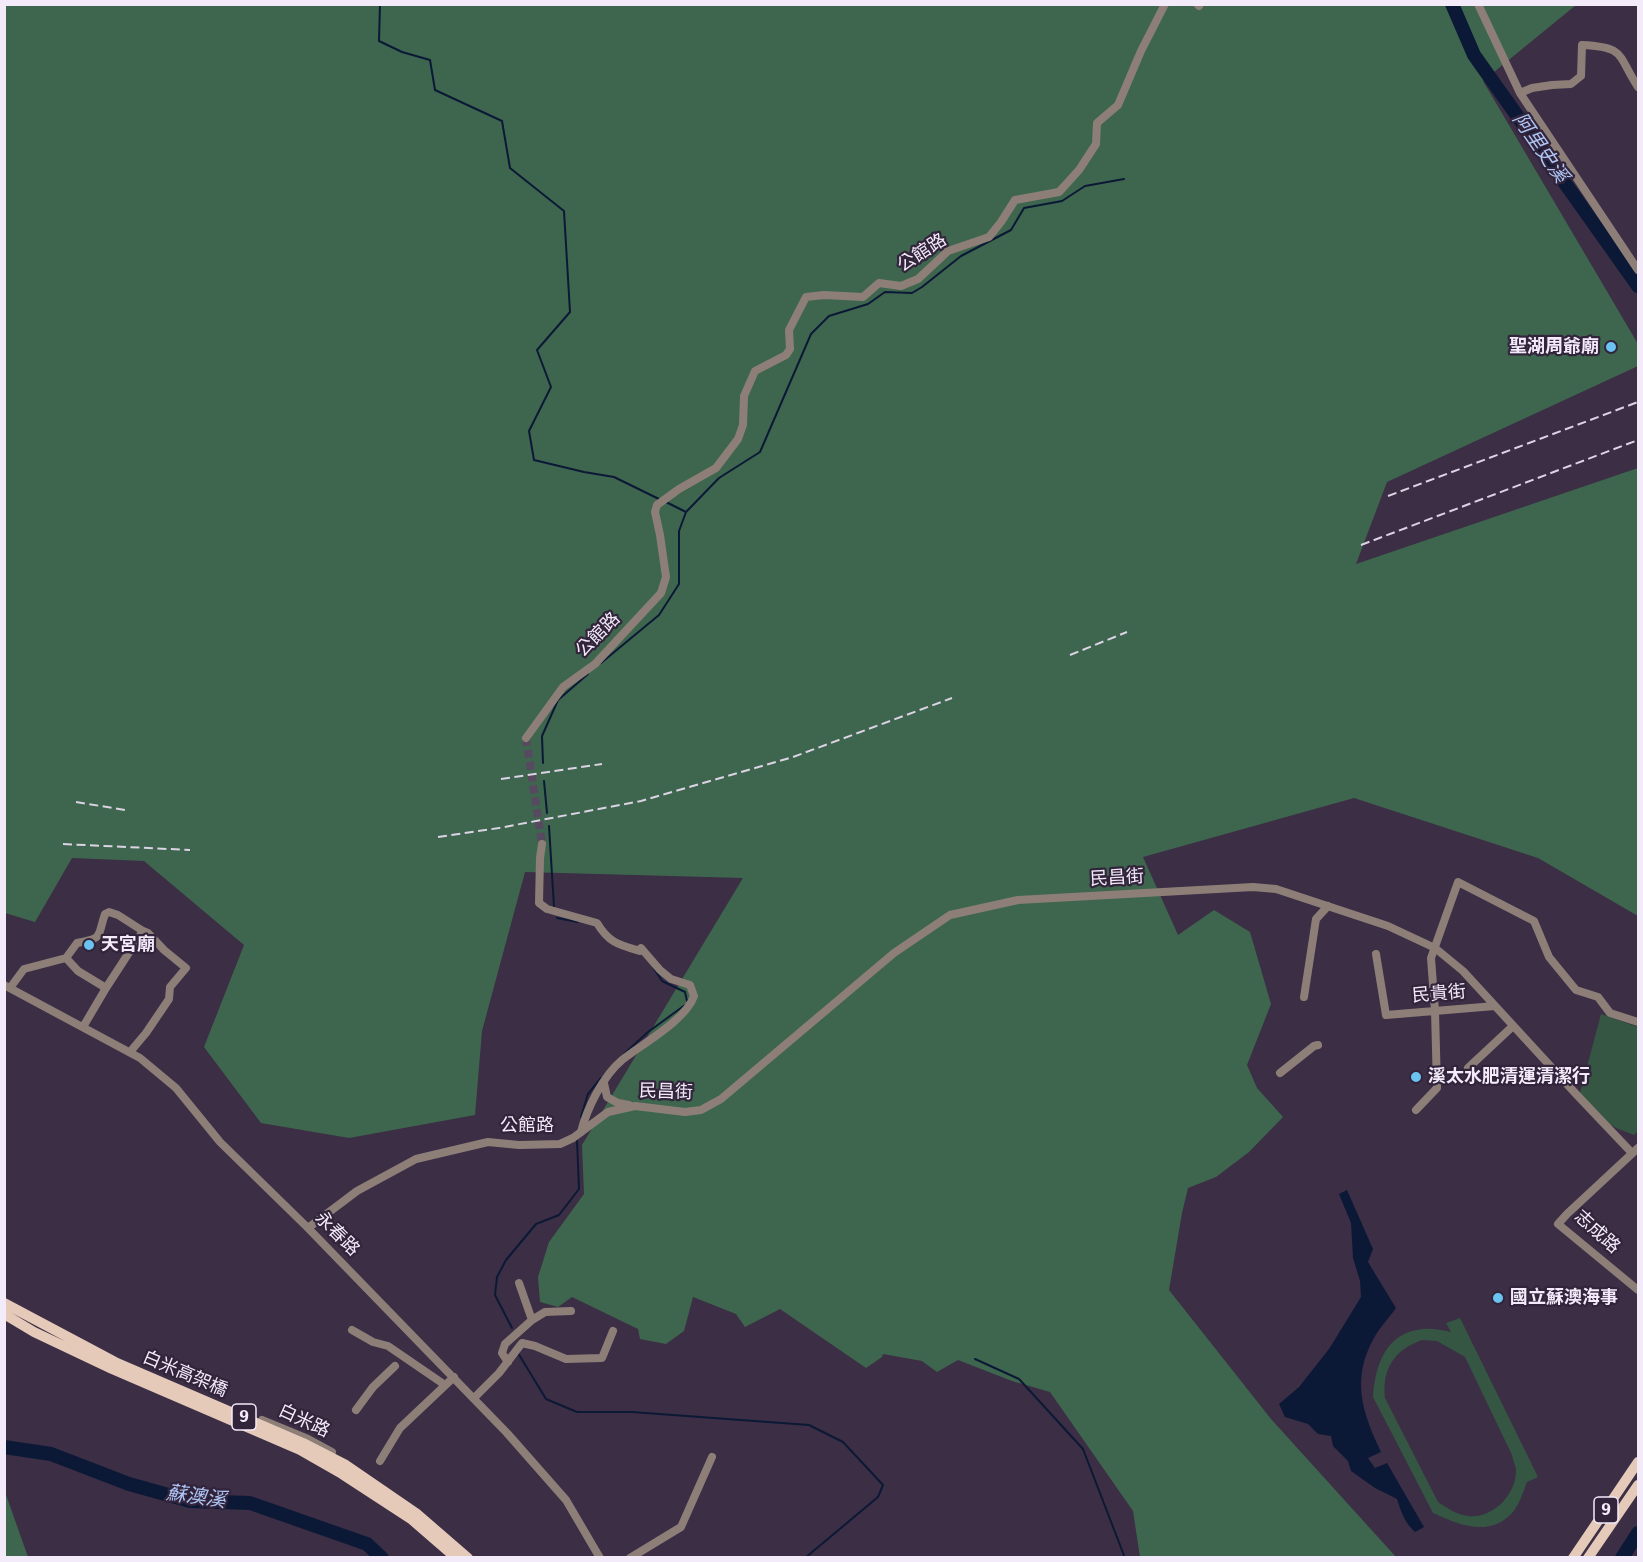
<!DOCTYPE html>
<html>
<head>
<meta charset="utf-8">
<style>
	body { margin:0 }
	#map { position:relative; width:1643px; height:1562px; overflow:hidden; background:#3c2e45; font-family:Literata,serif }
	canvas { display:block }
	.frame { position:absolute; inset:0; border:6px solid #f3eafa; pointer-events:none }
</style>
</head>
<body>
<div id="map">
<canvas width="1643" height="1562"></canvas>
<div class="frame"></div>
</div>
<script>
const context = document.querySelector('canvas').getContext('2d');
context.lineJoin = 'round';
function fillPath(path, color) {
  context.fillStyle = color;
  context.fill(path, 'evenodd');
}
function stroke(path, color, width, dash) {
  context.strokeStyle = color;
  context.lineWidth = width;
  context.lineCap = dash ? 'butt' : 'round';
  context.setLineDash(dash || []);
  context.stroke(path);
}
function label(font, color, halo, rows, align = 'center') {
  context.font = font + ' Literata,"Noto Sans TC",serif';
  context.lineWidth = 4.5;
  context.setLineDash([]);
  context.textBaseline = 'middle';
  context.strokeStyle = halo;
  context.fillStyle = color;
  for (const [text, x, y, turn = 0] of rows) {
    context.save();
    context.translate(x, y);
    context.rotate((+turn || 0) * Math.PI / 180);
    context.textAlign = isNaN(turn) ? turn : align;
    if (halo) context.strokeText(text, 0, 0);
    context.fillText(text, 0, 0);
    context.restore();
  }
}
const green = new Path2D(`
	M1601,1014L1638,1027V1131L1634,1135L1616,1128L1608,1123L1580,1093Z
	M1460,1318L1538,1477L1527,1482C1523,1492 1520,1503 1513,1512C1490,1538 1459,1525 1433,1513L1373,1397C1375,1365 1386,1332 1423,1329C1432,1328 1442,1330 1451,1332L1446,1323ZM1422,1340L1437,1341L1465,1357L1512,1455C1513,1460 1515,1465 1516,1469C1517,1494 1493,1519 1468,1516C1457,1515 1447,1508 1438,1502L1385,1398C1382,1369 1394,1350 1422,1340Z`);
const forest = new Path2D(`
	M4,5H1576L1483,81L1638,344V366L1387,482L1356,564L1638,468V916L1538,858L1354,798L1143,857L1178,935L1214,910L1250,932L1271,1004L1247,1065L1257,1088L1283,1117L1249,1152L1216,1177L1188,1188L1182,1213L1169,1290L1271,1419L1396,1557H1140L1133,1511L1050,1392L1012,1381L958,1360L937,1372L922,1361L883,1354L882,1357L866,1368L780,1309L745,1327L736,1314L693,1297L684,1331L666,1344L640,1339L638,1329L572,1297L558,1307L540,1302L538,1277L549,1242L584,1194L582,1145L743,878L525,872L482,1031L475,1115L349,1138L261,1123L204,1047L244,945L144,861L72,858L35,922L5,913Z
	M4,1492H5L28,1557H5Z`);
const water = new Path2D(`
	M1347,1190L1373,1249L1368,1262L1396,1308C1389,1318 1380,1327 1374,1338C1351,1379 1362,1412 1381,1452L1368,1458L1375,1468L1387,1463L1424,1527L1415,1532C1405,1523 1401,1512 1397,1499L1375,1488L1351,1471L1348,1461L1333,1446L1331,1436L1318,1434L1308,1424L1285,1417L1279,1404L1299,1387L1329,1349L1361,1297L1360,1281L1353,1258L1351,1223L1339,1194Z`);
const stream = new Path2D(`
	M380,4L379,41L402,52L430,60L435,90L502,121L510,168L564,211L570,312L537,350L551,387L529,431L534,460L584,472L614,477L661,500
	M686,512L719,478L760,452L811,334L829,316L868,304L885,292L912,293L922,287L961,256L1011,230L1024,208L1062,201L1085,186L1124,179
	M601,663L659,615L679,584V531L686,512L666,502
	M543,763L542,736L558,700L588,674
	M544,781L547,813
	M549,826L554,907
	M557,918L578,922
	M653,967L662,981L685,992L687,1001
	M624,1054L648,1032L685,1005
	M581,1117L588,1094L601,1078
	M512,1328L495,1295L497,1277L506,1260L536,1224L559,1215L579,1189L577,1140
	M518,1353L546,1399L577,1412H632L809,1425L843,1442L883,1485L878,1497L805,1558
	M975,1359L1019,1379L1083,1449L1125,1558`);
const river = new Path2D(`
	M1452,4L1474,55L1638,286
	M4,1447L51,1454L129,1484L190,1501L250,1503L367,1544L382,1558
	M1622,1558L1638,1533`);
const minorTunnel = new Path2D(`
	M526,738L542,844`);
const minor = new Path2D(`
	M1197,4L1199,6
	M1478,4L1520,93L1638,270
	M1520,93L1532,88L1552,85L1571,84L1581,76L1582,45C1626,47 1617,55 1638,87
	M526,738L563,687L595,664L661,593L666,577L660,535L655,512L657,505L679,489L716,468L738,439L743,425L744,396L755,371L786,355L790,349L789,330L806,297L824,295L863,297L879,283L901,286L918,279L948,251L989,237L1001,222L1015,200L1059,192L1079,170L1096,144L1097,123L1118,105L1141,51L1165,4
	M542,844L540,858L539,903L547,909L597,923C609,943 619,945 640,951L641,948L660,970L671,979L690,985L694,996C686,1020 642,1044 622,1060C603,1076 587,1108 581,1132
	M1376,954L1386,1015L1495,1006
	M66,958L78,971L106,988L83,1027
	M4,985L140,1058L176,1088L220,1142L308,1228L507,1433L566,1500L600,1558
	M10,988L24,969L66,958L77,943C104,938 97,937 105,914L109,912L118,915L143,931L148,933L164,950L186,968L170,987L169,999L146,1033L130,1052
	M106,988L143,931
	M1304,997L1316,919L1328,906
	M1468,1068L1513,1026
	M1280,1073L1314,1046L1318,1045
	M604,1083L607,1097L618,1103L629,1105
	M1416,1110L1437,1088L1435,1011L1431,958L1458,882L1534,921L1549,957L1576,990L1598,997L1610,1013L1638,1022
	M1638,1148L1567,1214L1558,1224L1638,1290
	M308,1228L357,1191L416,1159L488,1142L519,1145L560,1144L573,1138L608,1112L635,1106L685,1112L701,1110L721,1099L894,953L950,915L1018,900L1253,887L1276,889L1388,926L1435,948L1463,971L1576,1094L1632,1153
	M519,1283L532,1320
	M352,1330L373,1342L388,1346L445,1385
	M508,1362L502,1353L505,1344L532,1320L545,1312L571,1311
	M474,1398L499,1373L522,1343L535,1346L566,1359L602,1358L613,1331
	M356,1410L373,1387L395,1366
	M262,1420L308,1439L332,1452
	M380,1461L400,1428L454,1377
	M630,1558L681,1527L712,1457`);
const major = new Path2D(`
	M4,1303L115,1362L303,1443L346,1465L416,1513L468,1558
	M4,1314L34,1332L112,1369L300,1450L342,1474L411,1519L456,1558
	M1573,1558L1638,1462
	M1588,1558L1638,1485`);
const rail = new Path2D(`
	M1388,496L1638,402
	M1361,545L1638,440
	M1070,655L1127,632
	M501,779L602,764
	M76,802L125,810
	M438,837L499,828L641,801L793,757L952,698
	M63,844L190,850`);
const markers = [
	[1611,347,6,"#6bc3f2"],
	[89,945,6,"#6bc3f2"],
	[1416,1077,6,"#6bc3f2"],
	[1498,1298,6,"#6bc3f2"]
];
const shields = [
	[244,1417,24],
	[1606,1510,24]
];
const shieldNames = [
	["9",244,1417],
	["9",1606,1510]
];
const streetNames = [
	["公館路",922,253,-33],
	["公館路",598,635,-45],
	["民昌街",1117,878,-3],
	["民貴街",1439,994,-5],
	["民昌街",666,1092,2],
	["公館路",527,1126],
	["志成路",1597,1232,42],
	["永春路",337,1234,45],
	["白米高架橋",185,1374,23],
	["白米路",304,1421,25]
];
const poiNames = [
	["聖湖周爺廟",1599,347,"right"],
	["天宮廟",101,945],
	["溪太水肥清運清潔行",1428,1077],
	["國立蘇澳海事",1510,1298]
];
const waterNames = [
	["阿里史溪",1540,148,55],
	["蘇澳溪",196,1497,8]
];
fillPath(green, '#345642');
fillPath(forest, '#3e664e');
fillPath(water, '#0c1936');
stroke(stream, '#0c1936', 2);
stroke(river, '#0c1936', 14);
stroke(minorTunnel, '#574a60', 8, [8, 4]);
stroke(minor, '#8d7f78', 8);
stroke(major, '#e5caba', 10);
stroke(rail, '#dcd3e4', 2, [9, 4.5]);
for (const [x, y, r, color] of markers) {
  const dot = new Path2D();
  dot.arc(x, y, r, 0, 2 * Math.PI);
  context.fillStyle = color;
  context.fill(dot);
  stroke(dot, '#31243b', 2);
}
for (const [x, y, w] of shields) {
  const box = new Path2D();
  box.roundRect(x - w / 2, y - 13, w, 26, 4.5);
  context.fillStyle = '#31243b';
  context.fill(box);
  stroke(box, '#f3eafa', 1.5);
}
label('bold 16px', '#f3eafa', null, shieldNames);
label('18px', '#f3eafa', '#31243b', streetNames);
label('bold 18px', '#f3eafa', '#31243b', poiNames, 'left');
label('italic 20px', '#afc7f6', '#31243b', waterNames);
</script>
</body>
</html>
